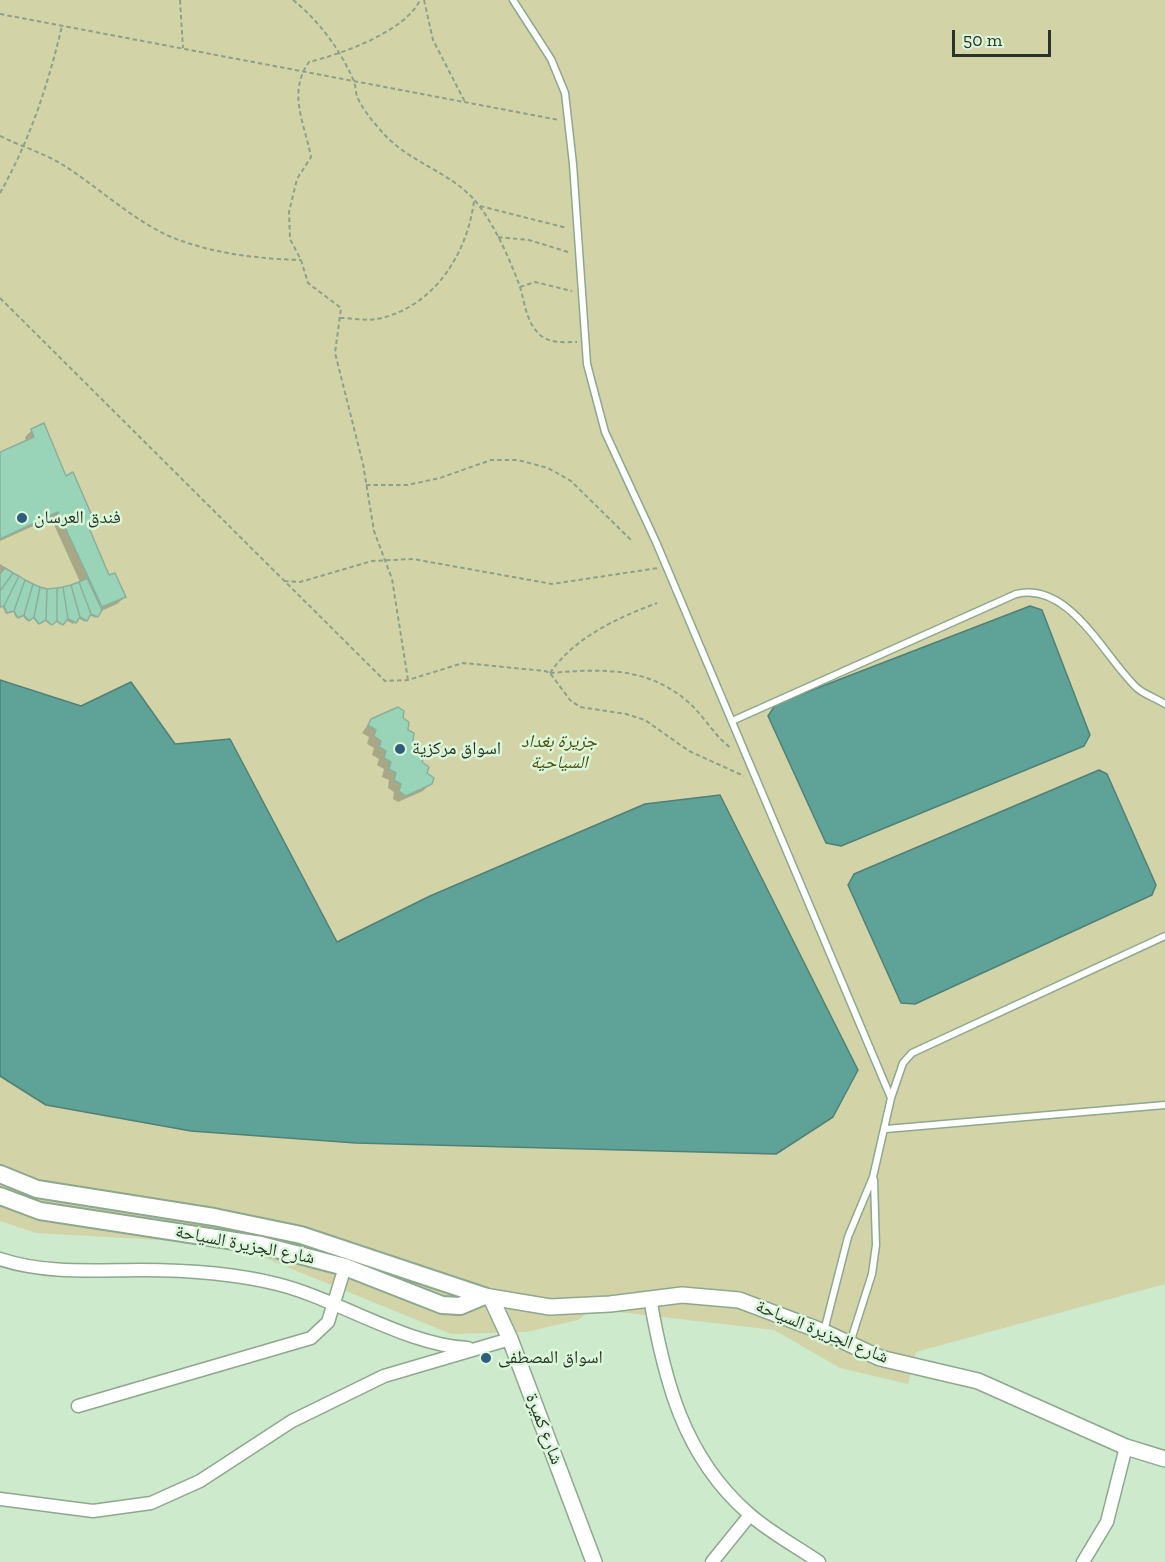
<!DOCTYPE html>
<html>
<head>
<meta charset="utf-8">
<style>
	body { margin:0 }
	#map { position:relative; width:1165px; height:1562px; overflow:hidden; background:#ceeacd; font-family:"Zilla Slab",serif }
	canvas { display:block }
	.scale { position:absolute; left:952px; top:30px; width:99px; height:27px; box-sizing:border-box; border:3px solid #293429; border-top:0; padding-left:8px; font-size:18px; line-height:21px; white-space:nowrap; color:#293429; -webkit-text-stroke:4px #dbf7da; paint-order:stroke }
</style>
</head>
<body>
<div id="map">
<canvas width="1165" height="1562"></canvas>
<div class="scale">50 m</div>
</div>
<script>
const context = document.querySelector('canvas').getContext('2d');
context.lineJoin = 'round';
function fillPath(path, color) {
  context.fillStyle = color;
  context.fill(path, 'evenodd');
}
function stroke(path, color, width, dash) {
  context.strokeStyle = color;
  context.lineWidth = width;
  context.lineCap = dash ? 'butt' : 'round';
  context.setLineDash(dash || []);
  context.stroke(path);
}
function label(font, color, halo, rows, align = 'center') {
  context.font = font + ' "Zilla Slab","Noto Naskh Arabic",serif';
  context.lineWidth = 5;
  context.setLineDash([]);
  context.textBaseline = 'middle';
  context.strokeStyle = halo;
  context.fillStyle = color;
  for (const [text, x, y, turn = 0] of rows) {
    context.save();
    context.translate(x, y);
    context.rotate((+turn || 0) * Math.PI / 180);
    context.textAlign = isNaN(turn) ? turn : align;
    if (halo) context.strokeText(text, 0, 0);
    context.fillText(text, 0, 0);
    context.restore();
  }
}
const green = new Path2D(`
	M0,0H1165V1284L916,1352L908,1384L840,1368L774,1330L593,1309L578,1320L526,1332L451,1334L231,1244L36,1233L0,1221Z`);
const water = new Path2D(`
	M1030,606L1042,610L1090,735L1084,746L841,846L826,843L768,716L776,704Z
	M0,680L81,706L131,682L175,744L230,739L337,942L430,896L645,804L720,795L858,1070L833,1117L776,1154L356,1143L191,1131L46,1105L0,1076Z
	M1099,770L1107,774L1156,885L1152,895L915,1004L901,1003L848,885L854,874Z`);
const shadow = new Path2D(`
	M32,430L94,525L88,530L108,577L125,597L117,604L99,612L96,618L89,615L85,622L78,618L73,624L66,620L61,625L55,621L50,625L44,620L38,624L32,617L27,621L22,615L16,618L13,611L6,614L2,606L0,607V564L39,589L57,590L80,582L51,518L0,541V453L26,442L25,437Z
	M401,719L431,783L423,791L398,802L393,799L394,792L388,788L389,780L382,777L384,769L377,765L379,759L372,755L374,748L367,744L369,737L362,733L371,720Z`);
const building = new Path2D(`
	M44,423L66,476L73,472L96,525L89,528L109,575L115,573L126,597L102,607L58,512L0,539V452L34,437L31,429Z
	M5,568L13,573L0,591V574Z
	M13,573L19,576L4,606L0,607V591Z
	M19,576L25,580L14,611L7,613L4,606Z
	M87,578L102,610L98,617L91,614L79,582Z
	M25,580L33,584L24,615L18,618L14,611Z
	M79,582L91,614L87,621L80,617L71,585Z
	M33,584L40,587L34,617L29,621L24,615Z
	M71,585L80,617L76,623L68,619L63,587Z
	M40,587L47,589L46,620L39,624L34,617Z
	M63,587L68,619L63,625L57,621V588Z
	M57,588V621L52,625L46,620L47,589Z
	M398,707L404,711L403,718L409,722L408,730L414,733L413,741L420,745L417,751L424,755L422,762L429,767L427,773L434,778L432,784L406,796L399,791L401,784L394,780L396,773L389,769L391,762L384,758L386,751L379,747L381,741L374,736L376,730L368,725L371,719Z`);
const path = new Path2D(`
	M180,0L183,48
	M293,0C319,21 339,48 353,79C356,84 355,91 357,96C362,109 374,123 383,133C410,164 456,173 480,207C497,230 509,258 519,284C525,301 525,320 539,334C550,344 563,342 577,342
	M424,0L433,40L465,102
	M0,14L559,120
	M0,136C20,146 44,153 63,165C100,188 139,226 179,240C217,254 261,259 301,260
	M0,193C30,140 48,85 62,26
	M480,206L567,228
	M498,237L529,240L568,252
	M520,287L535,282L572,291
	M0,298L385,681L408,680L463,663L545,671L550,673L570,700L580,707L626,714L645,720L689,751L744,776
	M340,318C352,318 365,321 377,319C433,308 467,255 474,201
	M366,485H407L440,478L491,460H518L548,468L571,481L632,541
	M284,581L300,582L372,561L413,559L552,584L658,568
	M550,673C600,669 646,666 687,701C704,715 713,735 731,748
	M550,673C575,637 617,618 657,603
	M408,680L392,579L374,531L363,464L335,353L341,308L308,283L301,260L290,239L289,212L297,179L311,157C305,124 287,93 309,62C341,54 405,32 420,0`);
const service = new Path2D(`
	M513,0L551,59L565,93L573,164L587,364L605,432L656,542L891,1098
	M732,721L1016,594C1070,581 1104,657 1137,688C1145,695 1156,698 1165,704
	M886,1129L1165,1105
	M824,1331L848,1237L873,1177L891,1098L903,1063L912,1053L1165,936
	M850,1343L872,1274L876,1245L874,1180`);
const minor = new Path2D(`
	M0,1259C45,1274 94,1270 141,1270C186,1270 233,1273 277,1284C338,1299 408,1346 468,1348
	M650,1298C664,1379 683,1456 748,1513C769,1532 796,1546 819,1562
	M78,1406L311,1338L328,1322L345,1267
	M0,1499L93,1511L151,1503L200,1481L292,1421L384,1376L510,1339
	M712,1562L750,1515
	M1083,1562L1107,1522L1126,1447`);
const tertiary = new Path2D(`
	M484,1296L550,1307L610,1304L682,1295L739,1300L824,1332L880,1358L978,1381L1126,1447L1165,1459
	M491,1298L510,1339L594,1562`);
const secondary = new Path2D(`
	M0,1174L37,1189L214,1217L301,1235L484,1296
	M0,1196L40,1211L261,1245L345,1267L442,1305L460,1306L484,1296`);
const markers = [
	[22,518,6,"#2e5e7c"],
	[400,749,6,"#2e5e7c"],
	[486,1358,6,"#2e5e7c"]
];
const poiNames = [
	["فندق العرسان",34,518],
	["اسواق مركزية",412,749],
	["اسواق المصطفى",498,1358]
];
const parkNames = [
	["جزيرة بغداد",559,742],
	["السياحية",559,763]
];
const streetNames = [
	["شارع الجزيرة السياحة",245,1245,11],
	["شارع الجزيرة السياحة",822,1332,22],
	["شارع كميرة",544,1429,69]
];
fillPath(green, '#d3d3a8');
fillPath(water, '#5fa297');
stroke(water, '#4f8176', 1.5);
fillPath(shadow, '#0003');
fillPath(building, '#9ad4b8');
stroke(building, '#8aaf9d', 1.5);
stroke(service, '#8da88d', 9);
stroke(minor, '#8da88d', 15);
stroke(tertiary, '#8da88d', 18);
stroke(secondary, '#8da88d', 20);
stroke(path, '#8ca18b', 2, [4.5, 3]);
stroke(service, '#fff', 6);
stroke(minor, '#fff', 12);
stroke(tertiary, '#fff', 15);
stroke(secondary, '#fff', 16);
for (const [x, y, r, color] of markers) {
  const dot = new Path2D();
  dot.arc(x, y, r, 0, 2 * Math.PI);
  context.fillStyle = color;
  context.fill(dot);
  stroke(dot, '#dbf7da', 2);
}
label('18px', '#293429', '#dbf7da', poiNames, 'left');
label('italic 18px', '#4d4a08', '#dbf7da', parkNames);
label('18px', '#293429', '#dbf7da', streetNames);
</script>
</body>
</html>
